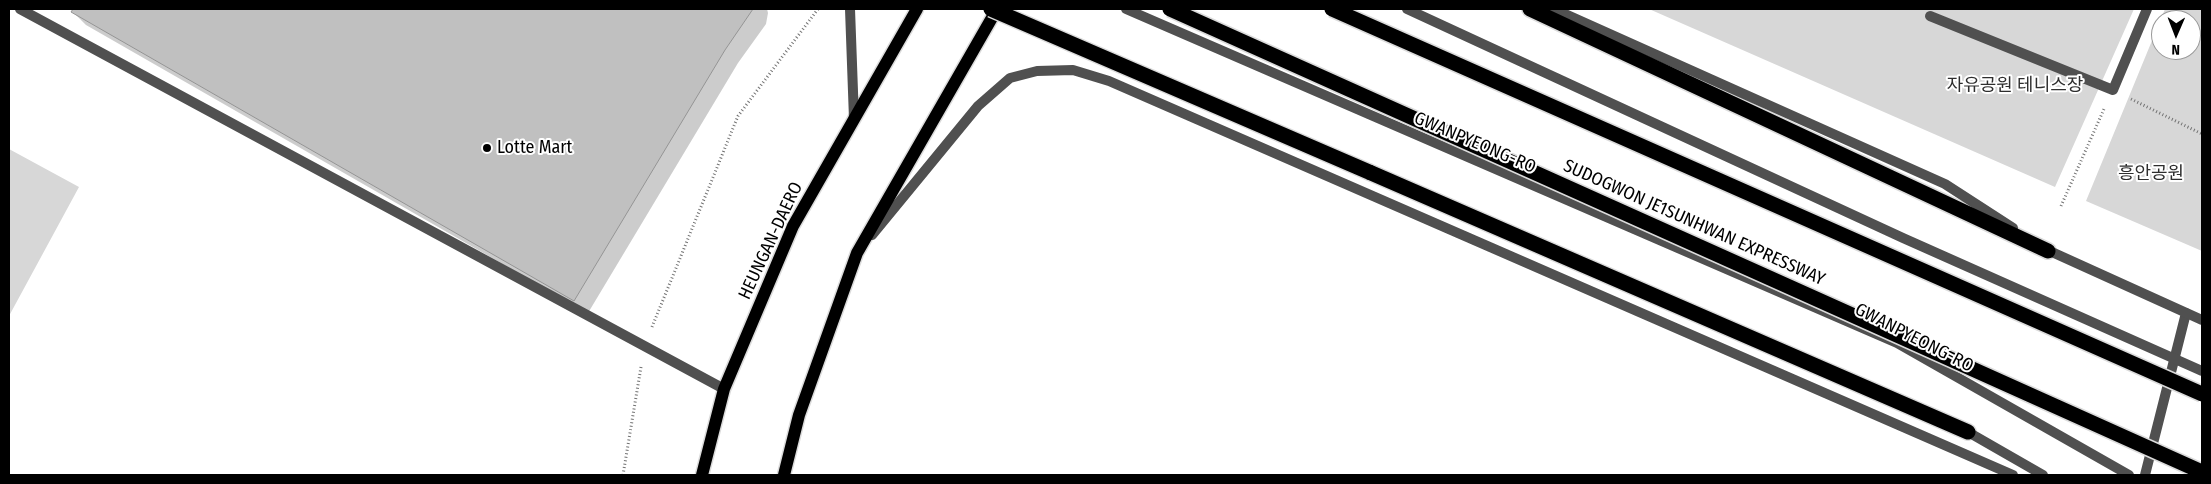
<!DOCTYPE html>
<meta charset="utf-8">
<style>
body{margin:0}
#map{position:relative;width:2211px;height:484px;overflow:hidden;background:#fff;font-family:"Fira Sans Condensed",sans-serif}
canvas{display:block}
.frame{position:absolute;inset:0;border:10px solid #000;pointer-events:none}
.north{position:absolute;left:2151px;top:10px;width:50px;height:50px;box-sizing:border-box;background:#fff;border:1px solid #999;border-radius:50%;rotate:181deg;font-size:14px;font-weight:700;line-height:20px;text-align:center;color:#000}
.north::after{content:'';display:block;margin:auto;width:18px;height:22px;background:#000;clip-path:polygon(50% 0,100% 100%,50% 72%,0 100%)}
</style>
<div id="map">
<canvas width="2211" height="484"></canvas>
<div class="frame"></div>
<div class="north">N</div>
</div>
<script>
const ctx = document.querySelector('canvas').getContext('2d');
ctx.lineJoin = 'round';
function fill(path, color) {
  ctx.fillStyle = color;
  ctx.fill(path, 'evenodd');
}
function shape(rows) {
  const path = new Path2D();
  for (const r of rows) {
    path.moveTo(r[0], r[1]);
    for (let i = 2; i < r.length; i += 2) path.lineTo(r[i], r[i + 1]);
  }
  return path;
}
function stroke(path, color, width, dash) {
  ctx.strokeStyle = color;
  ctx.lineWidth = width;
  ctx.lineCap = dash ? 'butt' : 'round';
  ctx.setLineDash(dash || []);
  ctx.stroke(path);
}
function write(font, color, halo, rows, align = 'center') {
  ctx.font = font + ' "Fira Sans Condensed","Noto Sans KR",sans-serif';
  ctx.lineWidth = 4;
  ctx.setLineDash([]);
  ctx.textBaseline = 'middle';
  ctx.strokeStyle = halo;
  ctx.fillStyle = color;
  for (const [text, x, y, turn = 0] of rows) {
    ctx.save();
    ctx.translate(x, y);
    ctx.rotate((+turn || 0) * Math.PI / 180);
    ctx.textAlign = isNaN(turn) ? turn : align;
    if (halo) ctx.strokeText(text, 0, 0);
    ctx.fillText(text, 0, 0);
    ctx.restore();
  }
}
fill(shape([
 [1649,9,2134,9,2055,187],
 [2165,9,2202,9,2202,251,2086,201],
 [2161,20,2191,20,2191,50,2161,50],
 [9,149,79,187,9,316]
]), '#d7d7d7');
fill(shape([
 [75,9,767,9,768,13,766,24,738,63,588,313,86,25,73,12]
]), '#0003');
const building = shape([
 [73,9,753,9,725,50,574,301,71,12,73,9]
]);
fill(building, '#c0c0c0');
stroke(building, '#949494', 1);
const primary = shape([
 [702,475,724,389,793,226,917,9],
 [784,475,799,415,857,253,997,9]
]);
const motorway = shape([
 [1530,9,2048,251],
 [1369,172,1968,432]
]);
stroke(primary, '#dbdbdb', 15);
stroke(motorway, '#dbdbdb', 18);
stroke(shape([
 [2131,99,2202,134],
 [2061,206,2104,109],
 [652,327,738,116,818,9],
 [623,475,641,367]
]), '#727272', 3, [1, 2.5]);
stroke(shape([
 [1930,16,2113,90,2147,9]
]), '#505050', 10);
stroke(shape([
 [20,9,724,389],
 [2145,475,2186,313]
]), '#505050', 10);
stroke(shape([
 [850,9,854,119],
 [1126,9,1897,343,2129,475],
 [1407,9,1903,238,2202,371],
 [1554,9,1945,184,2013,228],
 [872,235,978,106,1010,78,1037,71,1073,70,1109,81,2013,475],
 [2043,248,2202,320],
 [1968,432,2043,475]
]), '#505050', 10);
stroke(primary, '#000', 12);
stroke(motorway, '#000', 15);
const motorwayBridge = shape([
 [991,9,1369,172],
 [1170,9,2202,472],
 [1332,9,2202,394]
]);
stroke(motorwayBridge, '#dbdbdb', 18, []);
stroke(motorwayBridge, '#000', 15);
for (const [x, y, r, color] of [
 [487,148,5,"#000"]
]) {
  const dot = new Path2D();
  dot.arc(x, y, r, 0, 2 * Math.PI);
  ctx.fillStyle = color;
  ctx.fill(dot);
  stroke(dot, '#fff', 2);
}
write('18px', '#2e2e2e', '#fff', [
 ["자유공원 테니스장",2015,86],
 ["흥안공원",2151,174]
]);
write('18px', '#000', '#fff', [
 ["GWANPYEONG-RO",1475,143,23],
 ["SUDOGWON JE1SUNHWAN EXPRESSWAY",1694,223,24],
 ["HEUNGAN-DAERO",771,241,-65],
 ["GWANPYEONG-RO",1914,338,27]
]);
write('18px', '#000', '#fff', [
 ["Lotte Mart",497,148]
], 'left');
</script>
